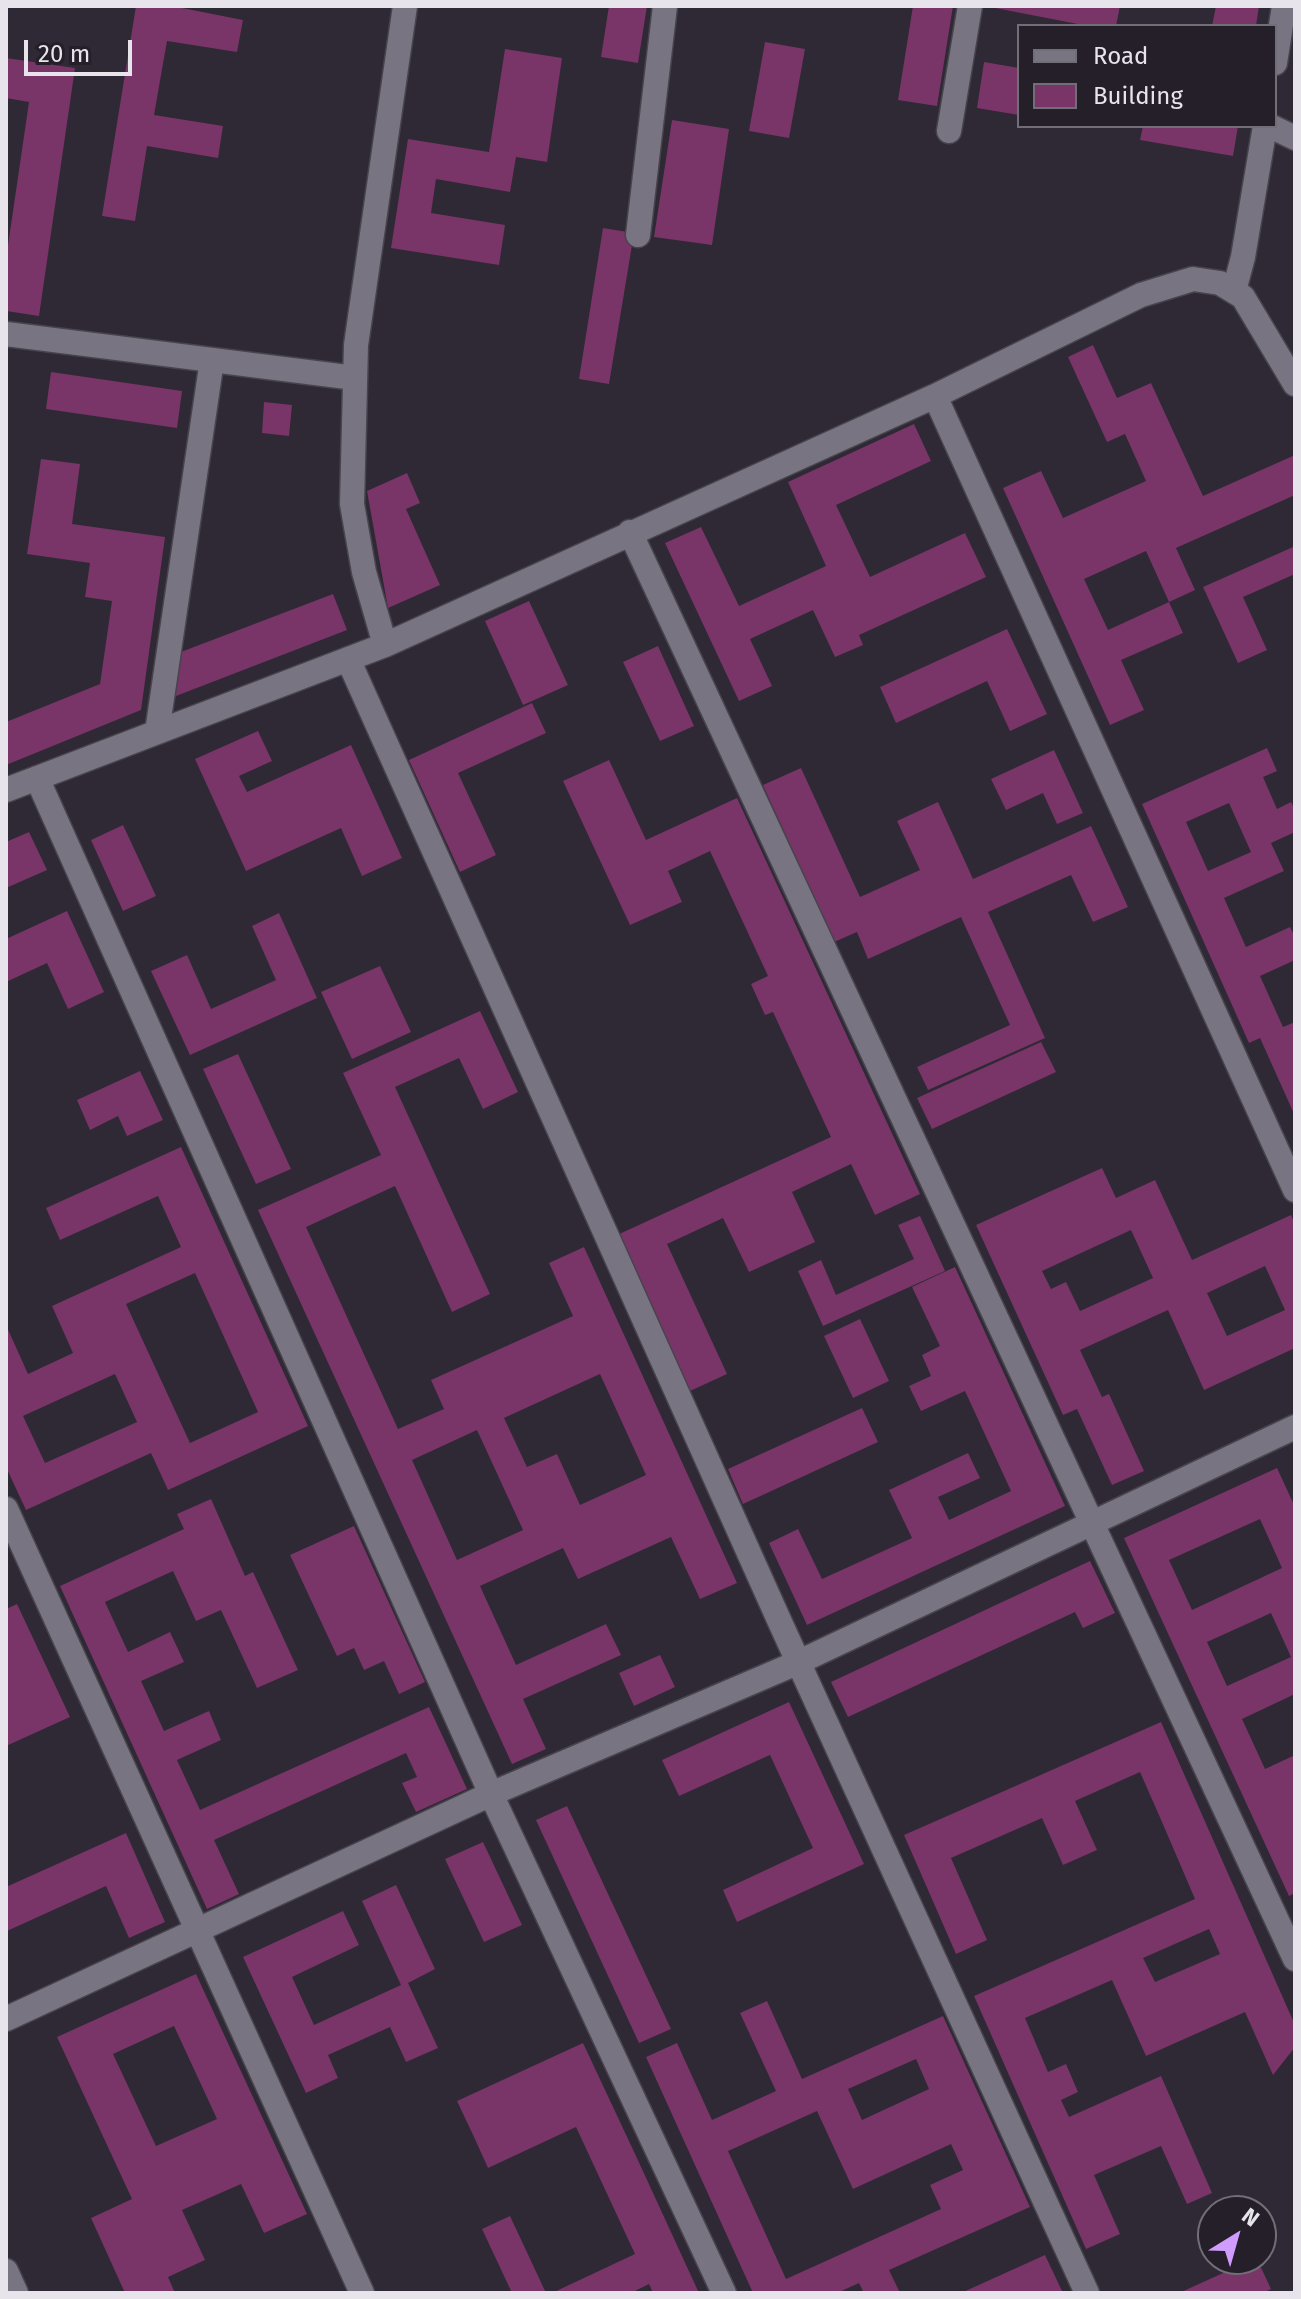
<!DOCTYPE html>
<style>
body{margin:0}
#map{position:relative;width:1301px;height:2299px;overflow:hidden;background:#2e2934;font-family:"Fira Sans",sans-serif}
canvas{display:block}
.frame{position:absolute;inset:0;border:8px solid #e7e4eb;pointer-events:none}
.legend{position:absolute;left:1017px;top:24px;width:260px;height:104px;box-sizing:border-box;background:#241f29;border:2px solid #726e77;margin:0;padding:10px 14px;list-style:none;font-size:24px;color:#e7e4eb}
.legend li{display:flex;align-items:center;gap:16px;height:40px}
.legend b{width:40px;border:2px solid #726e77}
.north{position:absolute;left:1197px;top:2195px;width:80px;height:80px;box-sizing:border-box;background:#241f29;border:2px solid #726e77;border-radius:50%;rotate:37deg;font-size:22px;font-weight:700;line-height:32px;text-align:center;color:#e7e4eb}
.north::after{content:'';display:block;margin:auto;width:28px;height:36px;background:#d09dff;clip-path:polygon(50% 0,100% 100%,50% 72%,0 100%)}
.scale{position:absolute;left:24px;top:40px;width:108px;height:36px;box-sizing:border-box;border:4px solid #e7e4eb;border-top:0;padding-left:10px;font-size:24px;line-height:28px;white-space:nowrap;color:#e7e4eb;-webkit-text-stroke:6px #241f29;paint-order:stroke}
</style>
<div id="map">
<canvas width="1301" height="2299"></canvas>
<div class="frame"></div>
<ul class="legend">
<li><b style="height:10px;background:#797481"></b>Road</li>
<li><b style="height:22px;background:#793468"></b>Building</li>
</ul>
<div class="north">N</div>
<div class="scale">20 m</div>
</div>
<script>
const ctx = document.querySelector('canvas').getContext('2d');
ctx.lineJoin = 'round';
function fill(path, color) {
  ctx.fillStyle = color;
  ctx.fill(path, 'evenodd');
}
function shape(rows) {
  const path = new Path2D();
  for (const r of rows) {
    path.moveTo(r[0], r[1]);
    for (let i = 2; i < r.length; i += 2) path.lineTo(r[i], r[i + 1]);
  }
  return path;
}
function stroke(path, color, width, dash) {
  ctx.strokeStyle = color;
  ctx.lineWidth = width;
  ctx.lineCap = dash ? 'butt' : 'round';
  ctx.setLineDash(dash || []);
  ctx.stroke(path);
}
fill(shape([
 [136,6,172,6,243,20,237,52,167,41,154,115,223,126,218,158,147,146,135,221,102,216],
 [609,6,647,6,638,63,601,57],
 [913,6,953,6,937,106,898,100],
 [985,6,1120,6,1116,26,1088,26],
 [1216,6,1259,6,1256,26,1212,26],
 [765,42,805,49,789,138,749,131],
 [505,49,562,58,547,162,516,157,510,192,436,179,431,213,505,225,499,265,391,248,408,139,489,152],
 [6,58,75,68,39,316,6,311,6,259,29,102,6,98],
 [984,62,1019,68,1019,115,977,108],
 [672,120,729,129,712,245,654,237],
 [1143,126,1238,126,1233,156,1140,140],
 [603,228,634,233,609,384,579,379],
 [1093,345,1117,398,1151,383,1203,496,1295,455,1295,495,1176,548,1195,590,1169,602,1146,551,1084,579,1108,630,1169,602,1183,633,1121,660,1144,710,1110,725,1003,488,1041,471,1063,518,1146,481,1125,434,1107,442,1068,357],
 [51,372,182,391,177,428,46,409],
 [264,402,292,405,289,436,262,433],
 [914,424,931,461,836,505,870,577,965,533,986,577,859,635,863,645,835,657,813,610,750,639,772,686,739,701,665,543,701,527,739,606,826,566,788,482],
 [41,459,80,464,72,524,165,537,141,710,6,765,6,722,100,684,112,601,85,597,90,563,27,554],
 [407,473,420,503,406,509,440,585,388,608,367,491],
 [1293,547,1295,574,1243,597,1267,650,1238,663,1203,587],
 [333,594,347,630,176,696,173,655],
 [529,601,568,685,523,705,485,621],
 [1007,629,1047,714,1010,731,987,681,896,723,880,687],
 [658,646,694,726,660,741,623,662],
 [532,703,546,733,458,773,496,855,460,872,409,760],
 [258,731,272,761,239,776,247,792,351,745,402,858,362,876,341,828,246,871,195,759],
 [1267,748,1277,771,1263,777,1277,809,1291,802,1295,810,1295,832,1271,843,1284,871,1224,898,1246,947,1290,927,1295,937,1295,960,1260,976,1283,1027,1295,1022,1295,1116,1260,1038,1249,1043,1142,804],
 [1229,803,1251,852,1208,871,1186,822],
 [1054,750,1083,813,1057,824,1043,793,1006,810,991,779],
 [609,760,646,840,737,798,920,1194,875,1215,851,1164,792,1192,815,1242,749,1272,723,1218,667,1244,727,1374,690,1391,617,1235,831,1137,773,1012,765,1015,751,984,768,976,710,851,668,871,682,902,630,925,563,781],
 [801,768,860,897,920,870,897,821,938,802,973,879,1091,826,1128,907,1093,922,1071,875,988,912,1045,1038,928,1090,917,1067,1010,1025,961,917,868,959,857,932,834,942,763,785],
 [123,825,156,896,123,911,91,840],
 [29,832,47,870,6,888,6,842],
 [67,911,104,992,68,1009,47,963,6,982,6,939],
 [279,913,317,998,190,1055,151,971,187,955,211,1009,276,980,252,926],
 [380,966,411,1032,352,1059,321,992],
 [480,1011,518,1092,483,1109,459,1058,395,1087,490,1294,452,1312,395,1186,306,1227,398,1429,444,1409,431,1380,573,1316,549,1263,584,1247,737,1583,700,1599,671,1537,578,1579,563,1548,480,1586,516,1665,606,1624,621,1655,523,1699,546,1749,512,1764,258,1210,381,1155,343,1073],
 [600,1374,646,1475,580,1505,557,1454,527,1467,504,1418],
 [477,1430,523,1530,457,1560,412,1460],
 [1041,1042,1056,1072,932,1129,917,1098],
 [238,1054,291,1169,256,1184,203,1069],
 [140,1071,163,1120,127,1136,118,1116,90,1130,77,1100],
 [181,1147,308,1426,168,1490,151,1453,26,1510,6,1467,6,1325,28,1374,73,1353,52,1306,181,1247,158,1196,60,1240,46,1208],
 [195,1273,258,1412,190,1443,126,1304],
 [115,1374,137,1422,45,1463,23,1416],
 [1102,1168,1116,1198,1155,1180,1192,1260,1291,1215,1295,1224,1295,1348,1204,1390,1168,1310,1080,1350,1102,1397,1109,1394,1144,1471,1112,1485,1077,1409,1063,1415,976,1225],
 [1131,1230,1153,1278,1080,1311,1066,1282,1051,1289,1042,1271],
 [1265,1266,1285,1310,1227,1336,1207,1293],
 [920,1216,945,1271,823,1326,798,1271,821,1260,836,1295,914,1259,898,1225],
 [955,1267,1065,1506,807,1625,769,1543,798,1529,822,1579,912,1538,889,1490,968,1453,980,1478,938,1497,949,1520,1011,1491,965,1391,921,1411,909,1386,931,1376,922,1355,940,1346,912,1287],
 [860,1319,889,1381,853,1398,824,1336],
 [862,1408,878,1442,743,1504,728,1469],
 [1277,1468,1295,1507,1295,1694,1242,1719,1265,1769,1295,1755,1295,1893,1289,1896,1124,1538],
 [1260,1519,1282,1568,1192,1610,1169,1560],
 [1271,1613,1291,1657,1227,1686,1207,1642],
 [211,1499,245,1576,253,1572,298,1670,257,1688,221,1610,196,1621,173,1571,105,1602,128,1652,170,1632,184,1662,141,1681,164,1731,209,1711,221,1740,177,1760,200,1810,429,1707,467,1789,416,1812,402,1783,417,1777,406,1753,214,1840,239,1894,207,1909,60,1586,184,1529,177,1514],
 [354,1526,425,1682,399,1694,384,1661,364,1670,354,1648,337,1656,290,1555],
 [1090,1561,1115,1613,1083,1628,1075,1612,848,1717,831,1682],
 [17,1604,70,1717,6,1746,6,1609],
 [660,1655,675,1687,634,1706,619,1673],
 [789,1702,864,1864,737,1922,723,1890,813,1848,770,1755,679,1796,662,1760],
 [1161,1722,1295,2025,1295,2047,1273,2075,1245,2012,1146,2056,1112,1980,1025,2018,1048,2072,1066,2064,1078,2092,1061,2100,1069,2117,1161,2076,1212,2193,1187,2204,1161,2146,1094,2175,1120,2234,1086,2249,974,1996,1195,1899,1162,1822,1140,1772,1075,1801,1097,1850,1063,1865,1042,1818,951,1858,987,1940,956,1954,904,1835],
 [1209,1929,1220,1954,1155,1982,1143,1958],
 [567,1806,671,2029,639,2043,536,1820],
 [126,1833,165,1922,129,1938,106,1886,7,1931,6,1887],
 [483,1842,522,1925,484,1942,445,1859],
 [396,1885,435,1969,408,1983,438,2048,406,2062,390,2027,328,2055,338,2078,306,2093,243,1957,343,1911,359,1945,292,1977,314,2025,401,1985,362,1901],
 [196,1974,307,2214,264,2233,241,2184,182,2210,205,2260,168,2277,175,2293,125,2293,91,2218,132,2199,57,2037],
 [174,2026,217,2119,156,2146,113,2054],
 [767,2001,802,2079,943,2016,1030,2207,889,2270,900,2293,864,2293,859,2283,837,2293,753,2293,646,2057,677,2043,712,2120,776,2091,740,2013],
 [916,2059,929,2089,862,2120,848,2089],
 [817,2111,853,2189,951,2144,963,2170,930,2185,941,2209,786,2279,728,2151],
 [583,2043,636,2156,699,2293,653,2293,649,2284,631,2293,552,2293,635,2254,576,2127,488,2168,474,2137,457,2101],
 [510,2216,546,2293,512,2293,482,2229],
 [1045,2255,1063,2293,961,2293],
 [1254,2259,1257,2259,1271,2289,1263,2293,1179,2293]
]), '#793468');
const minor = shape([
 [1275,63,1284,6],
 [1270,126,1295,138],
 [949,131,970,6],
 [638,235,665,6],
 [1234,291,1243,257,1265,126],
 [6,334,355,378],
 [935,396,1295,1190],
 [630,532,1295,1959],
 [385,645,364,572,352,504,356,345,405,6],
 [348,659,779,1620,1087,2293],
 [157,732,212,360],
 [37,778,491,1794,724,2293],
 [6,790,385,645,935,396,1141,295,1193,279,1220,283,1243,297,1295,384],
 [6,1509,362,2293],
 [6,2019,491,1794,799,1662,1295,1427],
 [6,2271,16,2293]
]);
stroke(minor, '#48444d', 27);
stroke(minor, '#797481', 24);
</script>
